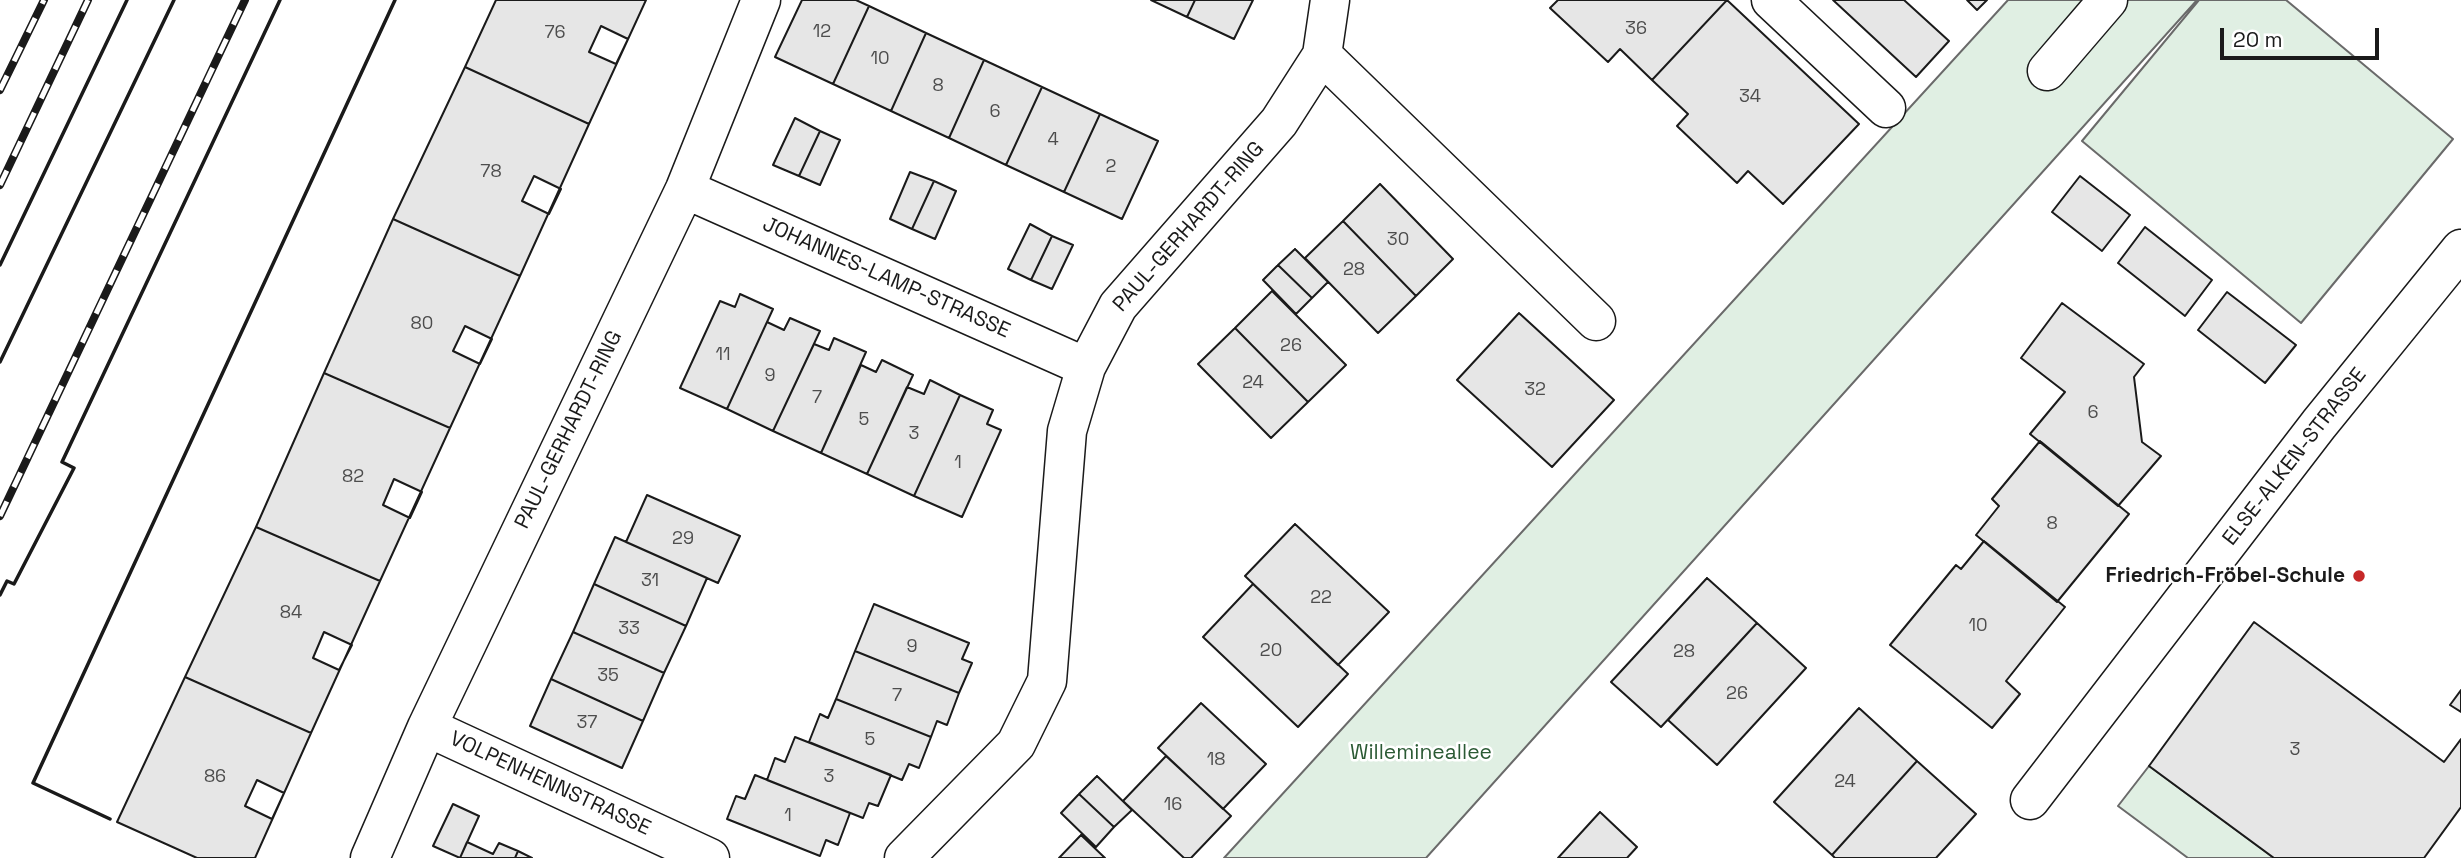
<!DOCTYPE html>
<meta charset="utf-8">
<style>
body{margin:0}
#map{position:relative;width:2461px;height:858px;overflow:hidden;background:#fff;font-family:"Space Grotesk",sans-serif}
canvas{display:block}
.scale{position:absolute;left:2220px;top:28px;width:159px;height:32px;box-sizing:border-box;border:4px solid #1a1a1a;border-top:0;padding-left:9px;font-size:21px;line-height:24px;white-space:nowrap;color:#1a1a1a;-webkit-text-stroke:5px #fff;paint-order:stroke}
</style>
<div id="map">
<canvas width="2461" height="858"></canvas>
<div class="scale">20 m</div>
</div>
<script>
const ctx = document.querySelector('canvas').getContext('2d');
ctx.lineJoin = 'round';
function fill(path, color) {
  ctx.fillStyle = color;
  ctx.fill(path, 'evenodd');
}
function shape(rows) {
  const path = new Path2D();
  for (const r of rows) {
    path.moveTo(r[0], r[1]);
    for (let i = 2; i < r.length; i += 2) path.lineTo(r[i], r[i + 1]);
  }
  return path;
}
function stroke(path, color, width, dash) {
  ctx.strokeStyle = color;
  ctx.lineWidth = width;
  ctx.lineCap = dash ? 'butt' : 'round';
  ctx.setLineDash(dash || []);
  ctx.stroke(path);
}
function write(font, color, halo, rows, align = 'center') {
  ctx.font = font + ' "Space Grotesk",sans-serif';
  ctx.lineWidth = 5;
  ctx.setLineDash([]);
  ctx.textBaseline = 'middle';
  ctx.strokeStyle = halo;
  ctx.fillStyle = color;
  for (const [text, x, y, turn = 0] of rows) {
    ctx.save();
    ctx.translate(x, y);
    ctx.rotate((+turn || 0) * Math.PI / 180);
    ctx.textAlign = isNaN(turn) ? turn : align;
    if (halo) ctx.strokeText(text, 0, 0);
    ctx.fillText(text, 0, 0);
    ctx.restore();
  }
}
const green = shape([
 [2008,0,2197,0,1426,858,1224,858,2008,0],
 [2199,0,2286,0,2453,139,2301,323,2082,141,2199,0],
 [2149,766,2274,858,2188,858,2118,806,2149,766]
]);
fill(green, '#e0efe3');
stroke(green, '#6a6a6a', 2);
const building = shape([
 [496,0,646,0,589,124,465,67,496,0],
 [802,0,856,0,869,6,833,84,775,57,802,0],
 [1151,0,1195,0,1187,17,1151,0],
 [1195,0,1253,0,1234,39,1187,17,1195,0],
 [1558,0,1727,0,1652,80,1620,49,1608,62,1550,8,1558,0],
 [1727,0,1859,124,1783,204,1748,171,1737,183,1677,126,1688,114,1652,80,1727,0],
 [1833,0,1904,0,1949,41,1916,77,1833,0],
 [1967,0,1987,0,1977,10,1967,0],
 [869,6,926,33,891,111,833,84,869,6],
 [601,26,628,39,616,64,589,52,601,26],
 [926,33,984,60,949,138,891,111,926,33],
 [984,60,1042,87,1006,165,949,138,984,60],
 [465,67,589,124,520,276,393,219,465,67],
 [1042,87,1100,114,1064,192,1006,165,1042,87],
 [1100,114,1158,141,1122,219,1064,192,1100,114],
 [795,118,820,131,799,176,773,165,795,118],
 [820,131,840,140,820,185,799,176,820,131],
 [910,172,934,181,912,229,890,219,910,172],
 [534,176,561,189,549,214,522,201,534,176],
 [2080,176,2130,215,2102,251,2052,212,2080,176],
 [934,181,956,191,935,239,912,229,934,181],
 [1380,184,1453,259,1416,296,1343,221,1380,184],
 [393,219,520,276,450,428,324,373,393,219],
 [1343,221,1416,296,1378,333,1305,258,1343,221],
 [1030,224,1052,236,1031,280,1008,269,1030,224],
 [2145,227,2212,280,2185,316,2118,263,2145,227],
 [1052,236,1073,245,1052,289,1031,280,1052,236],
 [1295,249,1328,282,1312,298,1278,265,1295,249],
 [1278,265,1312,298,1296,314,1263,280,1278,265],
 [1272,291,1346,365,1308,402,1235,328,1272,291],
 [2227,292,2296,345,2265,383,2198,330,2227,292],
 [740,294,773,309,727,409,680,388,720,301,735,307,740,294],
 [2062,303,2144,364,2134,377,2142,442,2161,456,2118,506,2030,434,2065,392,2021,358,2062,303],
 [1519,313,1614,400,1552,467,1457,380,1519,313],
 [790,318,820,331,773,431,727,409,767,322,784,330,790,318],
 [465,326,492,339,480,364,453,351,465,326],
 [1235,328,1308,402,1271,438,1198,364,1235,328],
 [834,338,866,352,821,453,773,431,814,344,829,350,834,338],
 [882,360,913,375,867,474,821,453,861,365,876,372,882,360],
 [324,373,450,428,380,581,256,527,324,373],
 [930,380,960,395,914,496,867,474,907,387,924,394,930,380],
 [960,395,993,410,987,424,1001,430,962,517,914,496,960,395],
 [2040,441,2129,514,2057,602,1976,535,1999,506,1992,499,2040,441],
 [394,479,422,492,410,518,383,505,394,479],
 [647,495,740,536,718,583,626,542,647,495],
 [1295,524,1389,612,1338,665,1245,576,1295,524],
 [256,527,380,581,311,733,185,677,256,527],
 [615,537,707,578,686,626,594,584,615,537],
 [1984,541,2065,607,2006,681,2020,694,1992,728,1890,645,1956,565,1961,569,1984,541],
 [1707,578,1757,623,1661,727,1611,682,1707,578],
 [594,584,686,626,664,673,573,632,594,584],
 [1253,584,1348,674,1298,727,1203,637,1253,584],
 [874,604,969,643,962,659,972,663,959,693,855,651,874,604],
 [2254,622,2444,762,2461,739,2461,807,2424,858,2274,858,2149,766,2254,622],
 [1757,623,1806,668,1717,765,1668,720,1757,623],
 [324,632,352,645,339,670,313,658,324,632],
 [573,632,664,673,643,721,551,679,573,632],
 [855,651,959,693,947,725,937,721,931,737,836,699,855,651],
 [185,677,311,733,255,858,197,858,117,822,185,677],
 [551,679,643,721,622,768,530,726,551,679],
 [2461,690,2461,712,2450,705,2461,690],
 [836,699,931,737,919,768,909,764,902,780,809,742,820,714,828,718,836,699],
 [1201,703,1266,764,1223,809,1158,748,1201,703],
 [1859,708,1917,761,1832,855,1774,802,1859,708],
 [795,737,891,775,878,806,869,803,863,818,767,780,775,758,785,762,795,737],
 [1166,756,1231,816,1191,858,1184,858,1123,801,1166,756],
 [1917,761,1976,814,1936,858,1835,858,1832,855,1917,761],
 [755,775,850,813,838,845,826,840,820,856,727,819,736,796,745,799,755,775],
 [1097,776,1132,810,1114,827,1079,794,1097,776],
 [257,780,284,793,272,819,245,806,257,780],
 [1079,794,1114,827,1096,847,1061,813,1079,794],
 [453,804,479,816,460,858,433,846,453,804],
 [1600,812,1637,847,1627,858,1558,858,1600,812],
 [1081,835,1105,858,1059,858,1081,835],
 [467,842,493,854,499,843,518,851,515,858,460,858,467,842],
 [518,851,532,858,515,858,518,851]
]);
fill(building, '#e6e6e6');
stroke(building, '#1a1a1a', 2);
const minor = shape([
 [1771,0,1886,108],
 [1322,55,1596,321],
 [2047,71,2108,0],
 [685,189,1086,367],
 [427,727,710,858],
 [2030,800,2319,424,2461,249],
 [370,858,427,727,685,189,761,0],
 [904,858,1016,744,1047,681,1067,431,1086,367,1118,306,1279,122,1322,55,1330,0]
]);
stroke(minor, '#1a1a1a', 41);
stroke(minor, '#fff', 38);
const rail = shape([
 [0,90,44,0],
 [0,185,88,0],
 [0,516,245,0]
]);
stroke(rail, '#1a1a1a', 8);
stroke(rail, '#fff', 5, [16]);
stroke(shape([
 [0,265,127,0],
 [0,362,174,0],
 [0,595,7,581,14,584,74,468,62,462,280,0],
 [110,819,33,783,395,0]
]), '#1a1a1a', 3.5);
for (const [x, y, r, color] of [
 [2359,576,7,"#c62828"]
]) {
  const dot = new Path2D();
  dot.arc(x, y, r, 0, 2 * Math.PI);
  ctx.fillStyle = color;
  ctx.fill(dot);
  stroke(dot, '#fff', 2.5);
}
write('18px', '#4d4d4d', null, [
 ["36",1636,29],
 ["12",822,32],
 ["76",555,33],
 ["10",880,59],
 ["8",938,86],
 ["34",1750,97],
 ["6",995,112],
 ["4",1053,140],
 ["2",1111,167],
 ["78",491,172],
 ["30",1398,240],
 ["28",1354,270],
 ["80",422,324],
 ["26",1291,346],
 ["11",723,355],
 ["9",770,376],
 ["24",1253,383],
 ["32",1535,390],
 ["7",817,398],
 ["6",2093,413],
 ["5",864,420],
 ["3",914,434],
 ["1",958,463],
 ["82",353,477],
 ["8",2052,524],
 ["29",683,539],
 ["31",650,581],
 ["22",1321,598],
 ["84",291,613],
 ["10",1978,626],
 ["33",629,629],
 ["9",912,647],
 ["20",1271,651],
 ["28",1684,652],
 ["35",608,676],
 ["26",1737,694],
 ["7",897,696],
 ["37",587,723],
 ["5",870,740],
 ["3",2295,750],
 ["18",1216,760],
 ["86",215,777],
 ["3",829,777],
 ["24",1845,782],
 ["16",1173,805],
 ["1",788,816]
]);
write('21px', '#1a1a1a', '#fff', [
 ["PAUL-GERHARDT-RING",1189,227,-49],
 ["JOHANNES-LAMP-STRASSE",886,278,24],
 ["PAUL-GERHARDT-RING",569,430,-64],
 ["ELSE-ALKEN-STRASSE",2295,457,-52],
 ["VOLPENHENNSTRASSE",550,784,25]
]);
write('bold 21px', '#1a1a1a', '#fff', [
 ["Friedrich-Fröbel-Schule",2345,576]
], 'right');
write('21px', '#2b5a34', '#fff', [
 ["Willemineallee",1421,753]
]);
</script>
